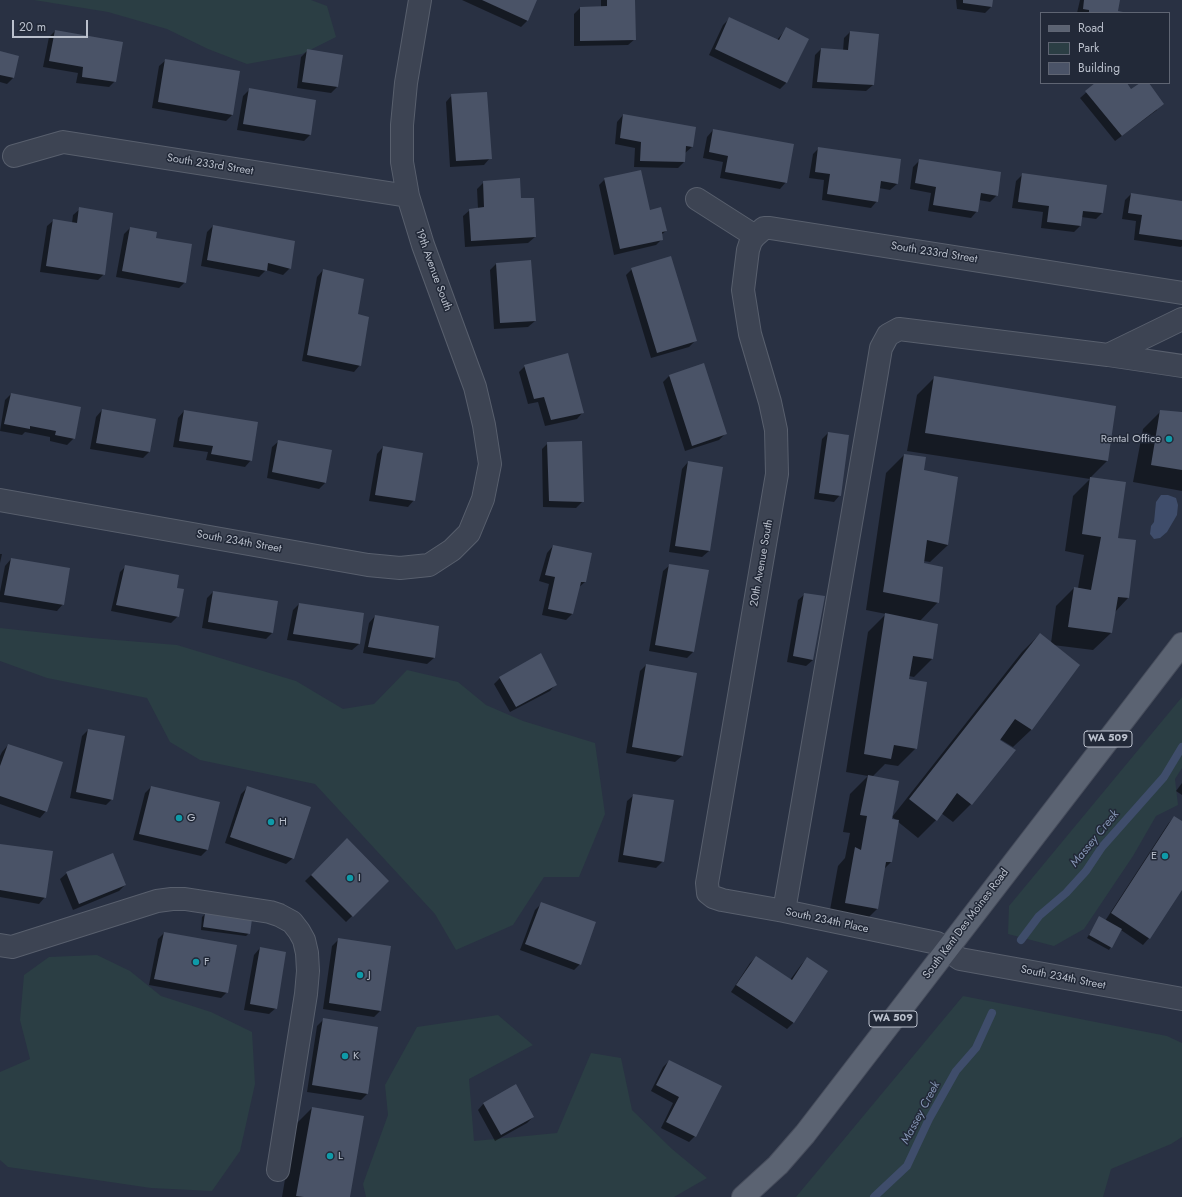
<!DOCTYPE html>
<style>
body{margin:0}
#map{position:relative;width:1182px;height:1197px;overflow:hidden;background:#293143;font-family:Jost,sans-serif}
canvas{display:block}
.legend{position:absolute;left:1040px;top:12px;width:130px;height:72px;box-sizing:border-box;background:#222938;border:1px solid #5f6573;margin:0;padding:5px 7px;list-style:none;font-size:12px;color:#bac0cc}
.legend li{display:flex;align-items:center;gap:8px;height:20px}
.legend b{width:20px;border:1px solid #5f6573}
.scale{position:absolute;left:12px;top:20px;width:76px;height:18px;box-sizing:border-box;border:2px solid #bac0cc;border-top:0;padding-left:5px;font-size:12px;line-height:14px;white-space:nowrap;color:#bac0cc;-webkit-text-stroke:3px #222938;paint-order:stroke}
</style>
<div id="map">
<canvas width="1182" height="1197"></canvas>
<ul class="legend">
<li><b style="height:5px;background:#5b6372"></b>Road</li>
<li><b style="height:11px;background:#2b3e44"></b>Park</li>
<li><b style="height:11px;background:#4a5367"></b>Building</li>
</ul>
<div class="scale">20 m</div>
</div>
<script>
const ctx = document.querySelector('canvas').getContext('2d');
ctx.lineJoin = 'round';
function fill(path, color) {
  ctx.fillStyle = color;
  ctx.fill(path, 'evenodd');
}
function shape(rows) {
  const path = new Path2D();
  for (const r of rows) {
    path.moveTo(r[0], r[1]);
    for (let i = 2; i < r.length; i += 2) path.lineTo(r[i], r[i + 1]);
  }
  return path;
}
function stroke(path, color, width, dash) {
  ctx.strokeStyle = color;
  ctx.lineWidth = width;
  ctx.lineCap = dash ? 'butt' : 'round';
  ctx.setLineDash(dash || []);
  ctx.stroke(path);
}
function write(font, color, halo, rows, align = 'center') {
  ctx.font = font + ' Jost,sans-serif';
  ctx.lineWidth = 3;
  ctx.setLineDash([]);
  ctx.textBaseline = 'middle';
  ctx.strokeStyle = halo;
  ctx.fillStyle = color;
  for (const [text, x, y, turn = 0] of rows) {
    ctx.save();
    ctx.translate(x, y);
    ctx.rotate((+turn || 0) * Math.PI / 180);
    ctx.textAlign = isNaN(turn) ? turn : align;
    if (halo) ctx.strokeText(text, 0, 0);
    ctx.fillText(text, 0, 0);
    ctx.restore();
  }
}
fill(shape([
 [34,0,311,0,327,6,336,37,302,54,247,64,208,49,167,29,108,12],
 [0,628,92,638,177,645,296,681,343,709,374,704,407,670,458,682,486,705,523,721,595,743,605,814,579,877,544,877,513,925,456,950,435,914,315,784,200,760,170,742,147,698,47,678,0,661],
 [1182,697,1182,768,1175,779,1178,805,1156,816,1133,856,1084,929,1054,946,1008,934,1009,906],
 [97,955,130,971,161,996,211,1012,252,1032,255,1084,240,1151,212,1191,151,1188,8,1167,0,1160,0,1072,30,1059,20,1020,24,975,49,957],
 [963,996,1167,1036,1182,1043,1182,1137,1171,1144,1111,1169,1103,1197,796,1197],
 [498,1015,533,1045,469,1079,474,1141,557,1133,591,1053,621,1058,632,1110,672,1149,707,1178,674,1197,366,1197,363,1184,388,1115,385,1085,417,1027]
]), '#2b3e44');
fill(shape([
 [1161,495,1168,495,1176,498,1178,505,1177,515,1167,532,1160,538,1154,539,1150,534,1151,526,1154,522,1156,502]
]), '#3f4d6b');
fill(shape([
 [462,0,536,0,527,21,521,27],
 [601,0,634,0,635,39,628,45,574,46,574,14,580,8,601,7],
 [956,0,992,0,991,7,985,13,957,9],
 [1080,0,1119,0,1117,12,1122,13,1077,13],
 [730,18,777,40,786,29,808,40,786,83,780,89,709,55,723,25],
 [55,31,115,81,109,87,76,83,78,73,43,67,49,37],
 [850,32,878,35,873,85,866,91,812,88,815,55,821,49,843,51,844,38],
 [308,50,337,87,331,93,297,88,301,57],
 [0,52,14,77,7,84,0,82],
 [166,60,232,115,226,121,152,108,159,66],
 [1097,83,1125,83,1131,91,1142,83,1148,83,1157,110,1115,141,1080,98],
 [249,90,310,135,304,141,237,130,243,96],
 [452,95,490,158,484,165,450,167,446,102],
 [623,115,692,147,685,153,684,162,678,168,634,167,635,148,615,144,617,122],
 [713,130,786,182,780,189,720,178,723,162,703,158,707,137],
 [819,148,897,184,890,190,879,188,877,201,871,208,822,200,824,180,809,178,813,154],
 [919,161,997,195,990,202,979,200,977,211,971,218,928,211,931,193,910,189,913,167],
 [1023,174,1106,186,1102,213,1096,219,1081,217,1080,226,1074,232,1041,228,1043,212,1012,208,1016,181],
 [605,179,649,211,666,231,661,235,662,239,656,245,614,255,599,185],
 [484,182,520,199,535,237,528,243,465,247,463,216,470,210,478,209,477,189],
 [1131,194,1182,202,1182,246,1181,247,1134,240,1136,221,1122,219,1125,200],
 [80,209,104,274,98,280,40,272,47,226,54,220,72,223,73,215],
 [213,226,290,268,283,275,266,270,259,277,201,266,207,232],
 [130,228,154,239,185,282,179,288,116,277,124,234],
 [496,264,535,321,528,327,494,329,490,270],
 [632,269,695,341,689,347,651,358,626,275],
 [323,270,357,314,360,365,354,372,302,361,317,277],
 [525,366,583,412,577,419,545,426,538,402,528,404,519,372],
 [669,376,725,434,719,440,685,451,663,382],
 [935,377,1107,461,1090,478,1117,538,1135,541,1128,598,1115,612,1111,633,1093,650,1053,645,1079,666,1031,730,1013,747,1000,739,971,804,953,822,941,813,936,820,918,838,897,821,891,862,884,869,877,909,859,927,828,921,838,866,845,858,850,833,843,832,850,794,868,776,846,772,868,632,886,614,866,610,886,473,904,455,923,471,948,545,930,562,923,561,938,602,920,621,932,659,914,677,909,676,908,680,916,748,898,766,885,764,872,777,891,820,896,820,892,817,1022,652,1040,634,1051,643,1056,606,1074,588,1078,588,1084,555,1065,551,1073,496,1090,479,907,451,917,395],
 [11,394,74,438,67,445,50,441,50,437,25,432,22,435,0,431,5,400],
 [102,410,155,420,149,452,143,458,90,449,96,417],
 [184,411,251,460,245,467,206,460,208,452,173,447,178,418],
 [1161,411,1182,413,1182,491,1133,482,1143,429],
 [828,433,848,435,840,495,834,502,814,499,822,439],
 [279,441,330,451,325,483,319,489,267,478,272,447],
 [548,443,583,501,576,508,543,507,542,449],
 [383,447,414,500,408,507,369,501,377,454],
 [688,462,722,468,709,551,702,557,669,552,682,469],
 [553,546,585,582,578,588,572,614,566,620,542,615,549,584,539,581,547,553],
 [0,554,2,554,0,563],
 [11,559,63,604,57,611,0,602,0,592,5,566],
 [670,565,693,652,687,658,649,651,663,571],
 [126,566,176,588,178,616,171,623,111,611,120,572],
 [213,592,272,633,266,639,202,628,207,598],
 [805,594,813,660,806,666,787,662,798,600],
 [299,604,363,614,359,644,352,650,287,640,293,610],
 [375,616,438,626,434,658,427,664,363,653,369,623],
 [646,665,696,674,682,756,675,762,626,753,640,671],
 [500,678,556,684,550,691,510,712,494,684],
 [88,730,112,799,106,805,70,798,82,736],
 [8,745,46,811,40,818,0,804,0,756,2,752],
 [1182,783,1182,795,1176,791],
 [151,787,207,850,201,856,133,840,145,793],
 [248,787,293,858,286,864,225,843,241,794],
 [634,795,663,861,656,868,618,862,627,801],
 [1174,817,1182,823,1182,889,1149,938,1143,945,1121,930,1109,950,1087,938,1099,918,1105,921,1168,824],
 [347,840,388,881,346,922,305,881],
 [0,845,45,897,39,904,0,897],
 [67,873,125,885,119,891,73,910,60,879],
 [541,904,580,964,574,970,520,950,535,910],
 [205,914,249,933,246,936,201,930,202,917],
 [164,933,236,946,227,992,221,998,149,985,158,939],
 [339,939,380,1011,374,1017,323,1009,332,946],
 [260,948,276,1008,269,1014,244,1010,254,955],
 [756,957,790,980,801,965,807,958,827,971,793,1023,787,1029,731,992,750,963],
 [323,1020,367,1094,361,1100,307,1092,317,1026],
 [669,1061,695,1136,689,1142,661,1128,673,1103,651,1091,663,1067],
 [484,1103,533,1117,527,1123,495,1141,478,1110],
 [312,1108,349,1197,282,1197,294,1126]
]), '#0007');
stroke(shape([
 [1021,940,1039,916,1066,893,1086,871,1102,847,1164,777,1182,747],
 [874,1197,907,1166,929,1119,956,1071,976,1048,992,1013]
]), '#3f4d6b', 8);
fill(shape([
 [482,0,537,0,528,21],
 [607,0,635,0,636,40,580,41,580,7,607,6],
 [963,0,993,0,992,7,963,3],
 [1084,0,1120,0,1118,11,1123,12,1123,13,1089,13,1089,10,1083,9],
 [729,17,779,40,786,27,809,39,787,83,715,49],
 [55,30,123,42,116,82,82,77,83,67,49,61],
 [850,31,879,34,874,85,817,82,821,48,848,50],
 [307,49,343,55,338,87,302,82],
 [0,51,19,56,14,78,0,75],
 [165,59,240,71,233,115,158,102],
 [1095,83,1127,83,1131,89,1140,83,1149,83,1164,104,1122,136,1085,91],
 [249,88,316,100,311,135,243,124],
 [487,92,492,159,456,161,451,94],
 [623,114,696,127,693,147,686,146,685,162,640,161,641,142,620,138],
 [713,129,794,144,787,183,725,172,728,156,709,152],
 [818,147,901,159,898,184,881,181,878,202,827,194,830,174,815,172],
 [919,159,1001,172,998,196,981,193,978,212,933,205,936,187,915,183],
 [641,170,650,210,661,207,667,231,662,232,663,240,620,249,604,178],
 [1022,173,1107,185,1103,213,1083,211,1081,226,1047,222,1049,206,1018,202],
 [520,178,521,198,534,198,536,237,471,241,469,209,484,207,483,181],
 [1131,193,1182,201,1182,240,1139,234,1142,215,1128,213],
 [79,207,113,213,105,275,46,266,53,219,77,223],
 [213,225,295,241,291,269,268,263,267,271,207,260],
 [130,227,157,232,156,238,192,244,186,283,122,271],
 [671,256,697,341,657,353,631,268],
 [531,260,536,321,500,323,496,263],
 [323,269,364,279,358,314,369,317,361,366,307,355],
 [568,353,584,413,551,420,544,397,534,399,524,365],
 [704,363,727,434,692,446,669,375],
 [934,376,1116,406,1108,461,925,433],
 [11,393,81,407,75,439,55,435,56,431,30,426,30,429,4,424],
 [102,409,156,419,150,452,96,443],
 [184,410,258,422,252,461,211,454,213,446,179,441],
 [1160,410,1182,412,1182,470,1151,465],
 [828,432,849,435,841,496,819,493],
 [278,440,332,450,326,483,272,472],
 [582,441,584,502,549,501,547,442],
 [383,446,423,453,415,501,375,495],
 [904,454,926,457,924,470,958,477,948,545,927,540,924,563,943,567,939,603,883,592],
 [688,461,723,467,710,551,675,546],
 [1090,477,1126,482,1118,538,1136,540,1129,598,1118,597,1112,633,1068,627,1074,587,1091,590,1101,537,1082,534],
 [553,545,592,553,586,582,581,582,573,614,548,609,555,577,545,575],
 [11,558,70,568,64,605,4,595],
 [669,564,709,570,694,652,655,645],
 [125,565,179,575,177,588,184,589,179,617,116,605],
 [213,591,278,601,273,633,208,622],
 [804,593,825,596,813,660,793,656],
 [299,603,364,613,360,644,293,634],
 [885,613,938,624,933,659,913,656,909,679,927,682,917,749,894,745,891,759,864,754],
 [375,615,439,626,435,658,368,647],
 [1040,633,1080,665,1032,730,1015,719,1000,740,1016,750,972,805,957,793,937,821,909,799],
 [541,653,557,685,516,707,499,677],
 [646,664,697,673,683,756,632,747],
 [88,729,125,736,113,800,76,792],
 [8,744,63,762,47,812,0,796,0,766],
 [868,775,899,781,892,819,899,820,892,862,886,862,878,909,845,903,855,847,861,850,867,816,860,815],
 [151,786,220,802,208,850,139,834],
 [247,786,311,807,294,859,230,837],
 [633,794,674,800,664,862,623,855],
 [1174,816,1182,821,1182,890,1150,939,1111,913],
 [347,838,389,881,353,917,311,875],
 [0,844,53,851,46,898,0,890],
 [113,853,126,885,79,904,66,872],
 [541,902,596,922,581,965,525,944],
 [205,913,252,919,250,934,203,927],
 [1099,916,1122,929,1112,948,1089,935],
 [164,932,237,945,228,993,154,979],
 [338,938,391,946,381,1011,329,1003],
 [260,947,286,952,277,1009,250,1004],
 [756,956,792,980,807,957,828,971,794,1023,736,985],
 [323,1018,378,1027,368,1094,312,1085],
 [669,1060,722,1086,696,1137,666,1122,679,1097,656,1085],
 [516,1084,534,1117,501,1135,483,1103],
 [312,1107,364,1116,350,1197,304,1197,296,1196]
]), '#4a5367');
const street = shape([
 [14,156,63,142,408,196],
 [697,199,755,236,764,228,770,228,1182,293],
 [755,236,751,241,748,250,743,290,750,334,770,402,776,430,777,474,707,883,708,893,713,897,722,900,784,911,937,943,960,959,1182,999],
 [1108,355,1182,366],
 [0,500,368,565,400,568,429,565,452,550,469,533,483,499,490,464,484,425,475,387,423,245,408,196,402,162,402,125,406,83,420,0],
 [784,911,876,378,881,348,888,335,899,329,1108,355,1182,319],
 [0,945,12,947,157,901,172,899,185,899,270,912,279,915,292,922,299,931,304,940,307,953,308,971,306,994,278,1170]
]);
const primary = shape([
 [743,1197,778,1165,805,1134,1182,644]
]);
stroke(street, '#585f6d', 24);
stroke(primary, '#474d5c', 24);
stroke(street, '#3d4453', 22);
stroke(primary, '#5b6372', 22);
for (const [x, y, r, color] of [
 [1169,439,4,"#0f9aa8"],
 [179,818,4,"#0f9aa8"],
 [271,822,4,"#0f9aa8"],
 [1165,856,4,"#0f9aa8"],
 [350,878,4,"#0f9aa8"],
 [196,962,4,"#0f9aa8"],
 [360,975,4,"#0f9aa8"],
 [345,1056,4,"#0f9aa8"],
 [330,1156,4,"#0f9aa8"]
]) {
  const dot = new Path2D();
  dot.arc(x, y, r, 0, 2 * Math.PI);
  ctx.fillStyle = color;
  ctx.fill(dot);
  stroke(dot, '#222938', 1.5);
}
for (const [x, y, w] of [
 [1108,739,48],
 [893,1019,48]
]) {
  const box = new Path2D();
  box.roundRect(x - w / 2, y - 8, w, 16, 3);
  ctx.fillStyle = '#222938';
  ctx.fill(box);
  stroke(box, '#bac0cc', 1);
}
write('bold 10px', '#bac0cc', null, [
 ["WA 509",1108,739],
 ["WA 509",893,1019]
]);
write('11px', '#bac0cc', '#222938', [
 ["South 233rd Street",210,165,9],
 ["South 233rd Street",934,253,9],
 ["19th Avenue South",433,270,70],
 ["South 234th Street",239,542,10],
 ["20th Avenue South",762,563,-80],
 ["South 234th Place",827,921,12],
 ["South Kent Des Moines Road",966,924,-53],
 ["South 234th Street",1063,978,11]
]);
write('11px', '#bac0cc', '#222938', [
 ["Rental Office",1161,439,"right"],
 ["G",187,818],
 ["H",279,822],
 ["E",1157,856,"right"],
 ["I",358,878],
 ["F",204,962],
 ["J",368,975],
 ["K",353,1056],
 ["L",338,1156]
], 'left');
write('italic 12px', '#8393b2', '#222938', [
 ["Massey Creek",1095,839,-51],
 ["Massey Creek",921,1113,-62]
]);
</script>
